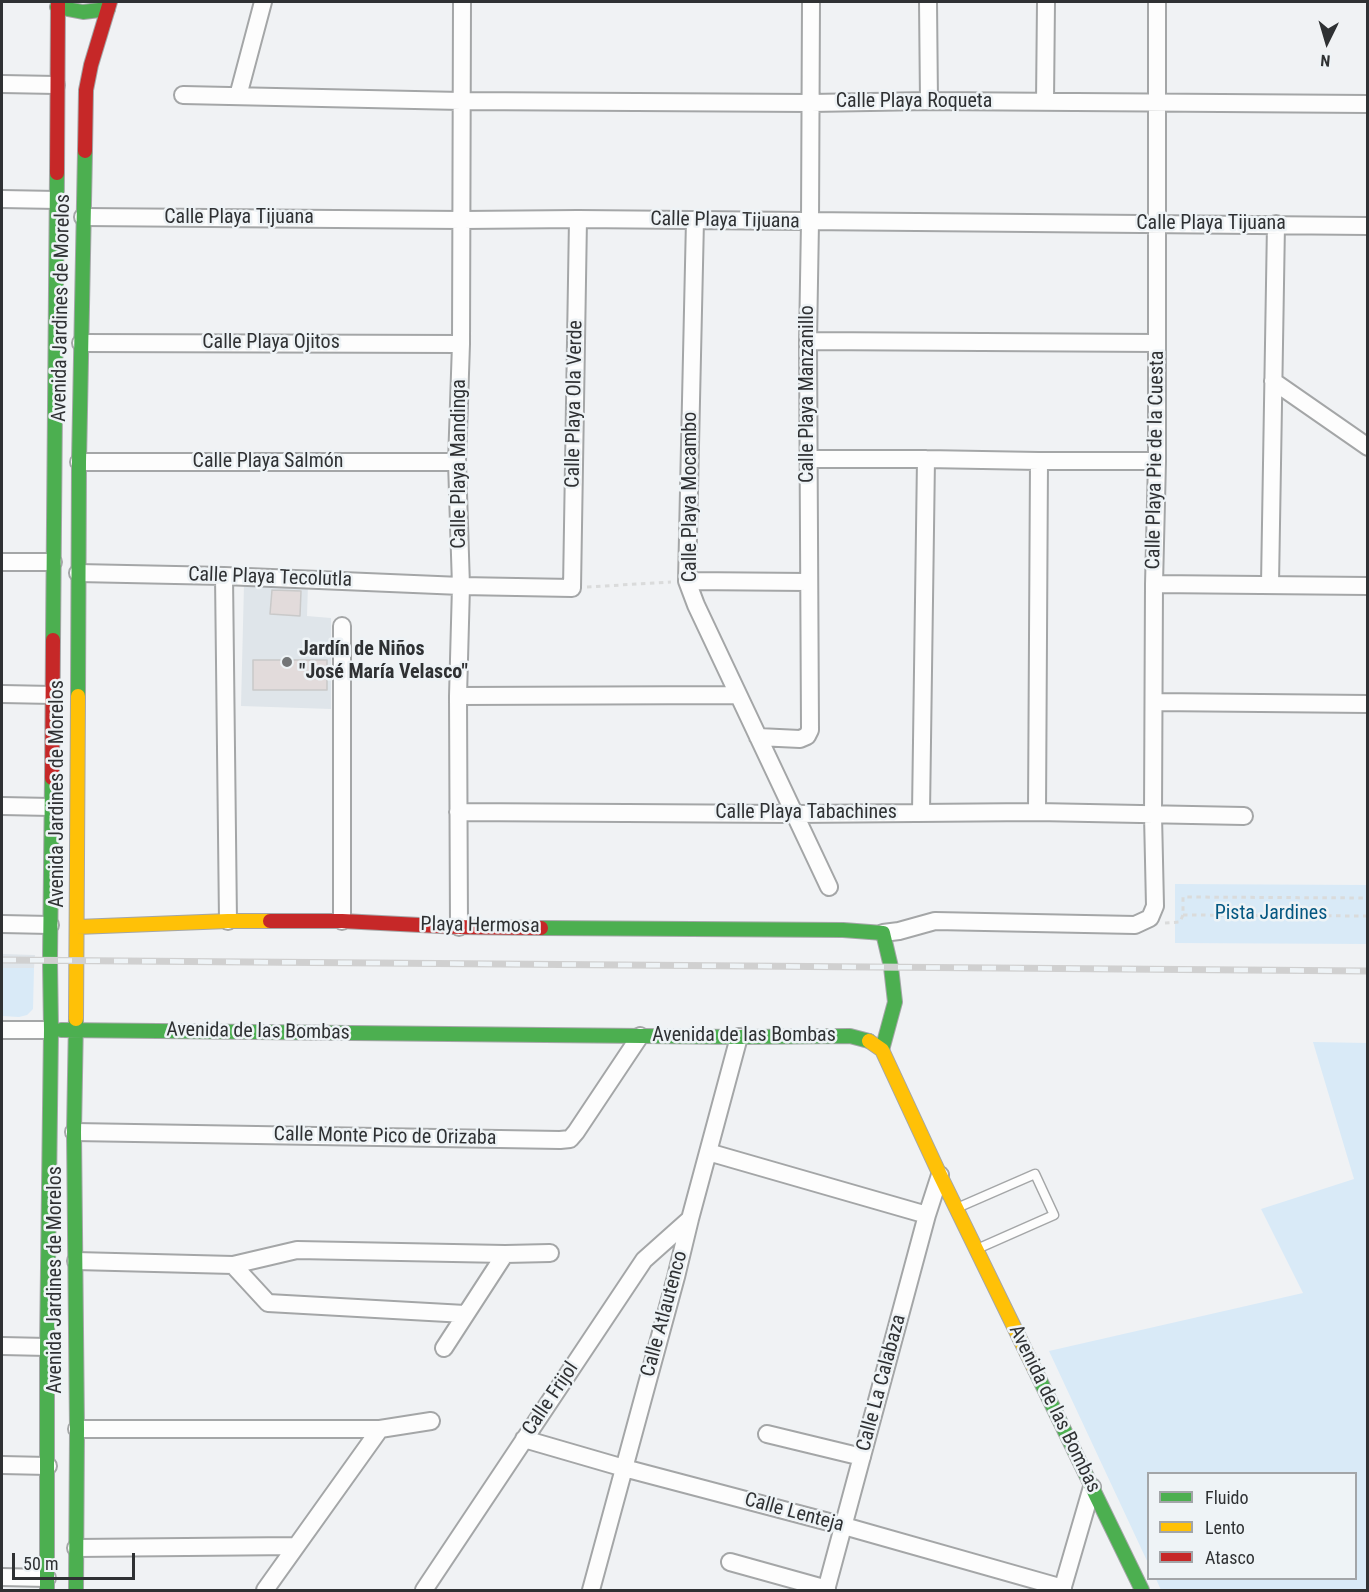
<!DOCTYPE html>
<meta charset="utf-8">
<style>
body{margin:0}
#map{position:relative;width:1369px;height:1592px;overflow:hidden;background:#f0f2f4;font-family:"Roboto Condensed",sans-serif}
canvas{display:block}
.frame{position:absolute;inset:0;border:3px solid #2f3133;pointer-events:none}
.legend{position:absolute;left:1147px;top:1472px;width:210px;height:108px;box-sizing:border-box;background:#eef3f6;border:2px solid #a2a5a8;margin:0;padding:8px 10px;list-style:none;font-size:18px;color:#2f3133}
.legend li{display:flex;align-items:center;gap:12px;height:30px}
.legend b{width:30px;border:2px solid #a2a5a8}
.north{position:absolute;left:1297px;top:12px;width:60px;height:60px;-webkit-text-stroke:4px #eef3f6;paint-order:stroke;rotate:185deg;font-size:16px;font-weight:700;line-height:24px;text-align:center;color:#2f3133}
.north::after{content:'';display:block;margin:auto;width:21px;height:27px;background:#2f3133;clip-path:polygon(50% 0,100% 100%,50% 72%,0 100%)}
.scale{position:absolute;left:12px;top:1553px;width:123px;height:27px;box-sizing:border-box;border:3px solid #2f3133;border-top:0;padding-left:8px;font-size:18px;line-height:21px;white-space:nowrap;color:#2f3133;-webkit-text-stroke:4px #eef3f6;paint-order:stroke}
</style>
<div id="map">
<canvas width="1369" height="1592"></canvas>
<div class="frame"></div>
<ul class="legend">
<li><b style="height:8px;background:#4caf50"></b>Fluido</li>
<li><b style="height:8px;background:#ffc107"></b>Lento</li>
<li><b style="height:8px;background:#c62828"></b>Atasco</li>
</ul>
<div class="north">N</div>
<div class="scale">50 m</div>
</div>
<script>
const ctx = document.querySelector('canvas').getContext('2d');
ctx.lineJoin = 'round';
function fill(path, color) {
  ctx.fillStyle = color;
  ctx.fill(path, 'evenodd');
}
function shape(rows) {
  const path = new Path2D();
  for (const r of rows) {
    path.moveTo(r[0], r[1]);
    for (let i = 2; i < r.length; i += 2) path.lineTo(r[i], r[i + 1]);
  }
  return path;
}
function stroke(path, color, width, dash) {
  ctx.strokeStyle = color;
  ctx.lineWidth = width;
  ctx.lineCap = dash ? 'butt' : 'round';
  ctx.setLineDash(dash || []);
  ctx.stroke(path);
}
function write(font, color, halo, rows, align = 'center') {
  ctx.font = font + ' "Roboto Condensed",sans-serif';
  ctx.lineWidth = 5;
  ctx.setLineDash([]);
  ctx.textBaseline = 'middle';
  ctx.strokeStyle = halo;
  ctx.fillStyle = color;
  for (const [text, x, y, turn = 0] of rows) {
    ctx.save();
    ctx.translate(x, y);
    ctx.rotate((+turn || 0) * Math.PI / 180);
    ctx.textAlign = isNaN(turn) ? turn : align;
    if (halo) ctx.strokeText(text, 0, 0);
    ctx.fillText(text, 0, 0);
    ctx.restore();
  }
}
fill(shape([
 [244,584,308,584,307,616,331,618,331,709,241,706],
 [2,954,35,955,34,968,2,968]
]), '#dfe5ea');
fill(shape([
 [1175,884,1367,885,1367,944,1175,943],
 [2,968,34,968,33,1009,27,1015,19,1017,2,1016],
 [1313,1042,1367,1043,1367,1590,1161,1590,1156,1579,1356,1578,1356,1474,1148,1474,1148,1563,1049,1351,1303,1293,1261,1209,1354,1179]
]), '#d9eaf7');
const building = shape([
 [272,590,301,591,300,616,270,614,272,590],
 [253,660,327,660,327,690,253,690,253,660]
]);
fill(building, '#e2dbdb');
stroke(building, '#c9c9c9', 1.5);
const lane = shape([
 [957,1208,1035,1174,1054,1215,977,1249]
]);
const street = shape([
 [928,2,929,101],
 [2,84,56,85],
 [183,95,461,101,811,103,929,101,1368,104],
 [238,96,263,2],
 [1045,102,1046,2],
 [2,199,57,200],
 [83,217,462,220,578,219,1368,226],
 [695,220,687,581,696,605,829,887],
 [808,341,1157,343],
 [81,343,461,344],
 [1273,381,1368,447],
 [808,459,926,459,1039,461,1157,461],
 [79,462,457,462],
 [2,562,53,562],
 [78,573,224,576,461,586,572,588,578,219],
 [224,576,228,921],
 [687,581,808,582],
 [1154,584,1368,586],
 [1270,584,1276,224],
 [342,626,342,921],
 [2,694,53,695],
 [458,696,738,695],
 [1154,702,1368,704],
 [758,737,800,739,807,736,810,730,808,341,810,222,811,2],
 [2,806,51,807],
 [458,812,794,814,1037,812,1244,816],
 [921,812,926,459],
 [1037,812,1039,461],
 [2,924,50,925],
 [459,927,458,696,461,586,457,462,461,344,462,2],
 [883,933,899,931,935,921,1135,925,1150,918,1155,906,1153,815,1154,584,1157,461,1157,2],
 [2,1030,51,1030],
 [74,1132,560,1140,570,1139,576,1132,640,1036],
 [708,1152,927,1215],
 [76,1261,233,1265,297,1250,505,1254,550,1253],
 [233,1265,268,1303,465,1314],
 [2,1346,47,1347],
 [444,1348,505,1254],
 [77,1429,380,1429,431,1421],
 [767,1434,862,1457],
 [524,1439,624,1468,844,1526,1063,1588],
 [2,1465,48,1466],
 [76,1548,296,1546],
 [730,1562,827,1589],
 [2,1577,47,1578],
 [265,1590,380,1429],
 [424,1590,644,1260,690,1219],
 [591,1590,676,1277,690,1219,739,1037],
 [826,1590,927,1215,940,1175],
 [1062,1590,1092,1487]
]);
const fast = shape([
 [57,7,83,12,108,9],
 [53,640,57,173],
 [78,696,79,462,85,151],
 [541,928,843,930,883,933,891,967,895,1002,882,1050],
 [76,1019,74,1132,77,1429,76,1590],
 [61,1030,739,1037,850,1036,869,1041],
 [1035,1370,1142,1590],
 [47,1590,47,1347,51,1030,50,960,52,778]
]);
const slow = shape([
 [77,927,228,921,270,921],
 [76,1019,78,696],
 [869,1041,882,1050,940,1175,1035,1370]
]);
const jam = shape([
 [85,151,86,90,91,65,110,2],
 [57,173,58,2],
 [52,778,53,640],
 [270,921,342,921,459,927,541,928]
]);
stroke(lane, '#a4a6a7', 11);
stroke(street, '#a4a6a7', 20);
stroke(fast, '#a4a6a7', 16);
stroke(slow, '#a4a6a7', 16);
stroke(jam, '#a4a6a7', 16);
stroke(shape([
 [587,587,671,582],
 [1183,915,1368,916],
 [1165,923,1180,922,1183,915,1183,897,1368,898]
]), '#dadbdb', 3, [4.5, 4.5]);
stroke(lane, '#fdfdfd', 8);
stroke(street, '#fdfdfd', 16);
stroke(fast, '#4caf50', 14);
stroke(slow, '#ffc107', 14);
stroke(jam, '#c62828', 14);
const rail = shape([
 [2,960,1368,971]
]);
stroke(rail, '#d0d0d0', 7);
stroke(rail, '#eef3f6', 4.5, [14]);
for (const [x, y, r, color] of [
 [287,662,6,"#737577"]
]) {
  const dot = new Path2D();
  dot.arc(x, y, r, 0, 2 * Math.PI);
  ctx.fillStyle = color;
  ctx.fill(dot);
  stroke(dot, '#eef3f6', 2);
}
write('20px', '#2f3133', '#eef3f6', [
 ["Calle Playa Roqueta",914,102],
 ["Calle Playa Tijuana",239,218],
 ["Calle Playa Tijuana",725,221,1],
 ["Calle Playa Tijuana",1211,224],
 ["Avenida Jardines de Morelos",62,308,-89],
 ["Calle Playa Ojitos",271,343],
 ["Calle Playa Manzanillo",808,394,-90],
 ["Calle Playa Ola Verde",575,404,-89],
 ["Calle Playa Pie de la Cuesta",1156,460,-89],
 ["Calle Playa Salmón",268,462],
 ["Calle Playa Mandinga",460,464,-90],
 ["Calle Playa Mocambo",691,497,-90],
 ["Calle Playa Tecolutla",270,578,2],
 ["Avenida Jardines de Morelos",58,794,-90],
 ["Calle Playa Tabachines",806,813],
 ["Playa Hermosa",480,926,1],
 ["Avenida de las Bombas",258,1032,1],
 ["Avenida de las Bombas",744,1036],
 ["Calle Monte Pico de Orizaba",385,1137,1],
 ["Avenida Jardines de Morelos",56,1280,-90],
 ["Calle Atlautenco",665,1314,-75],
 ["Calle La Calabaza",882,1383,-75],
 ["Calle Frijol",551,1399,-56],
 ["Avenida de las Bombas",1054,1409,64],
 ["Calle Lenteja",794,1513,15]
]);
write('bold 20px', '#2f3133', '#eef3f6', [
 ["Jardín de Niños",299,650],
 ["\"José María Velasco\"",299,673]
], 'left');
write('20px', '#045781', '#eef3f6', [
 ["Pista Jardines",1271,914]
]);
</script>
